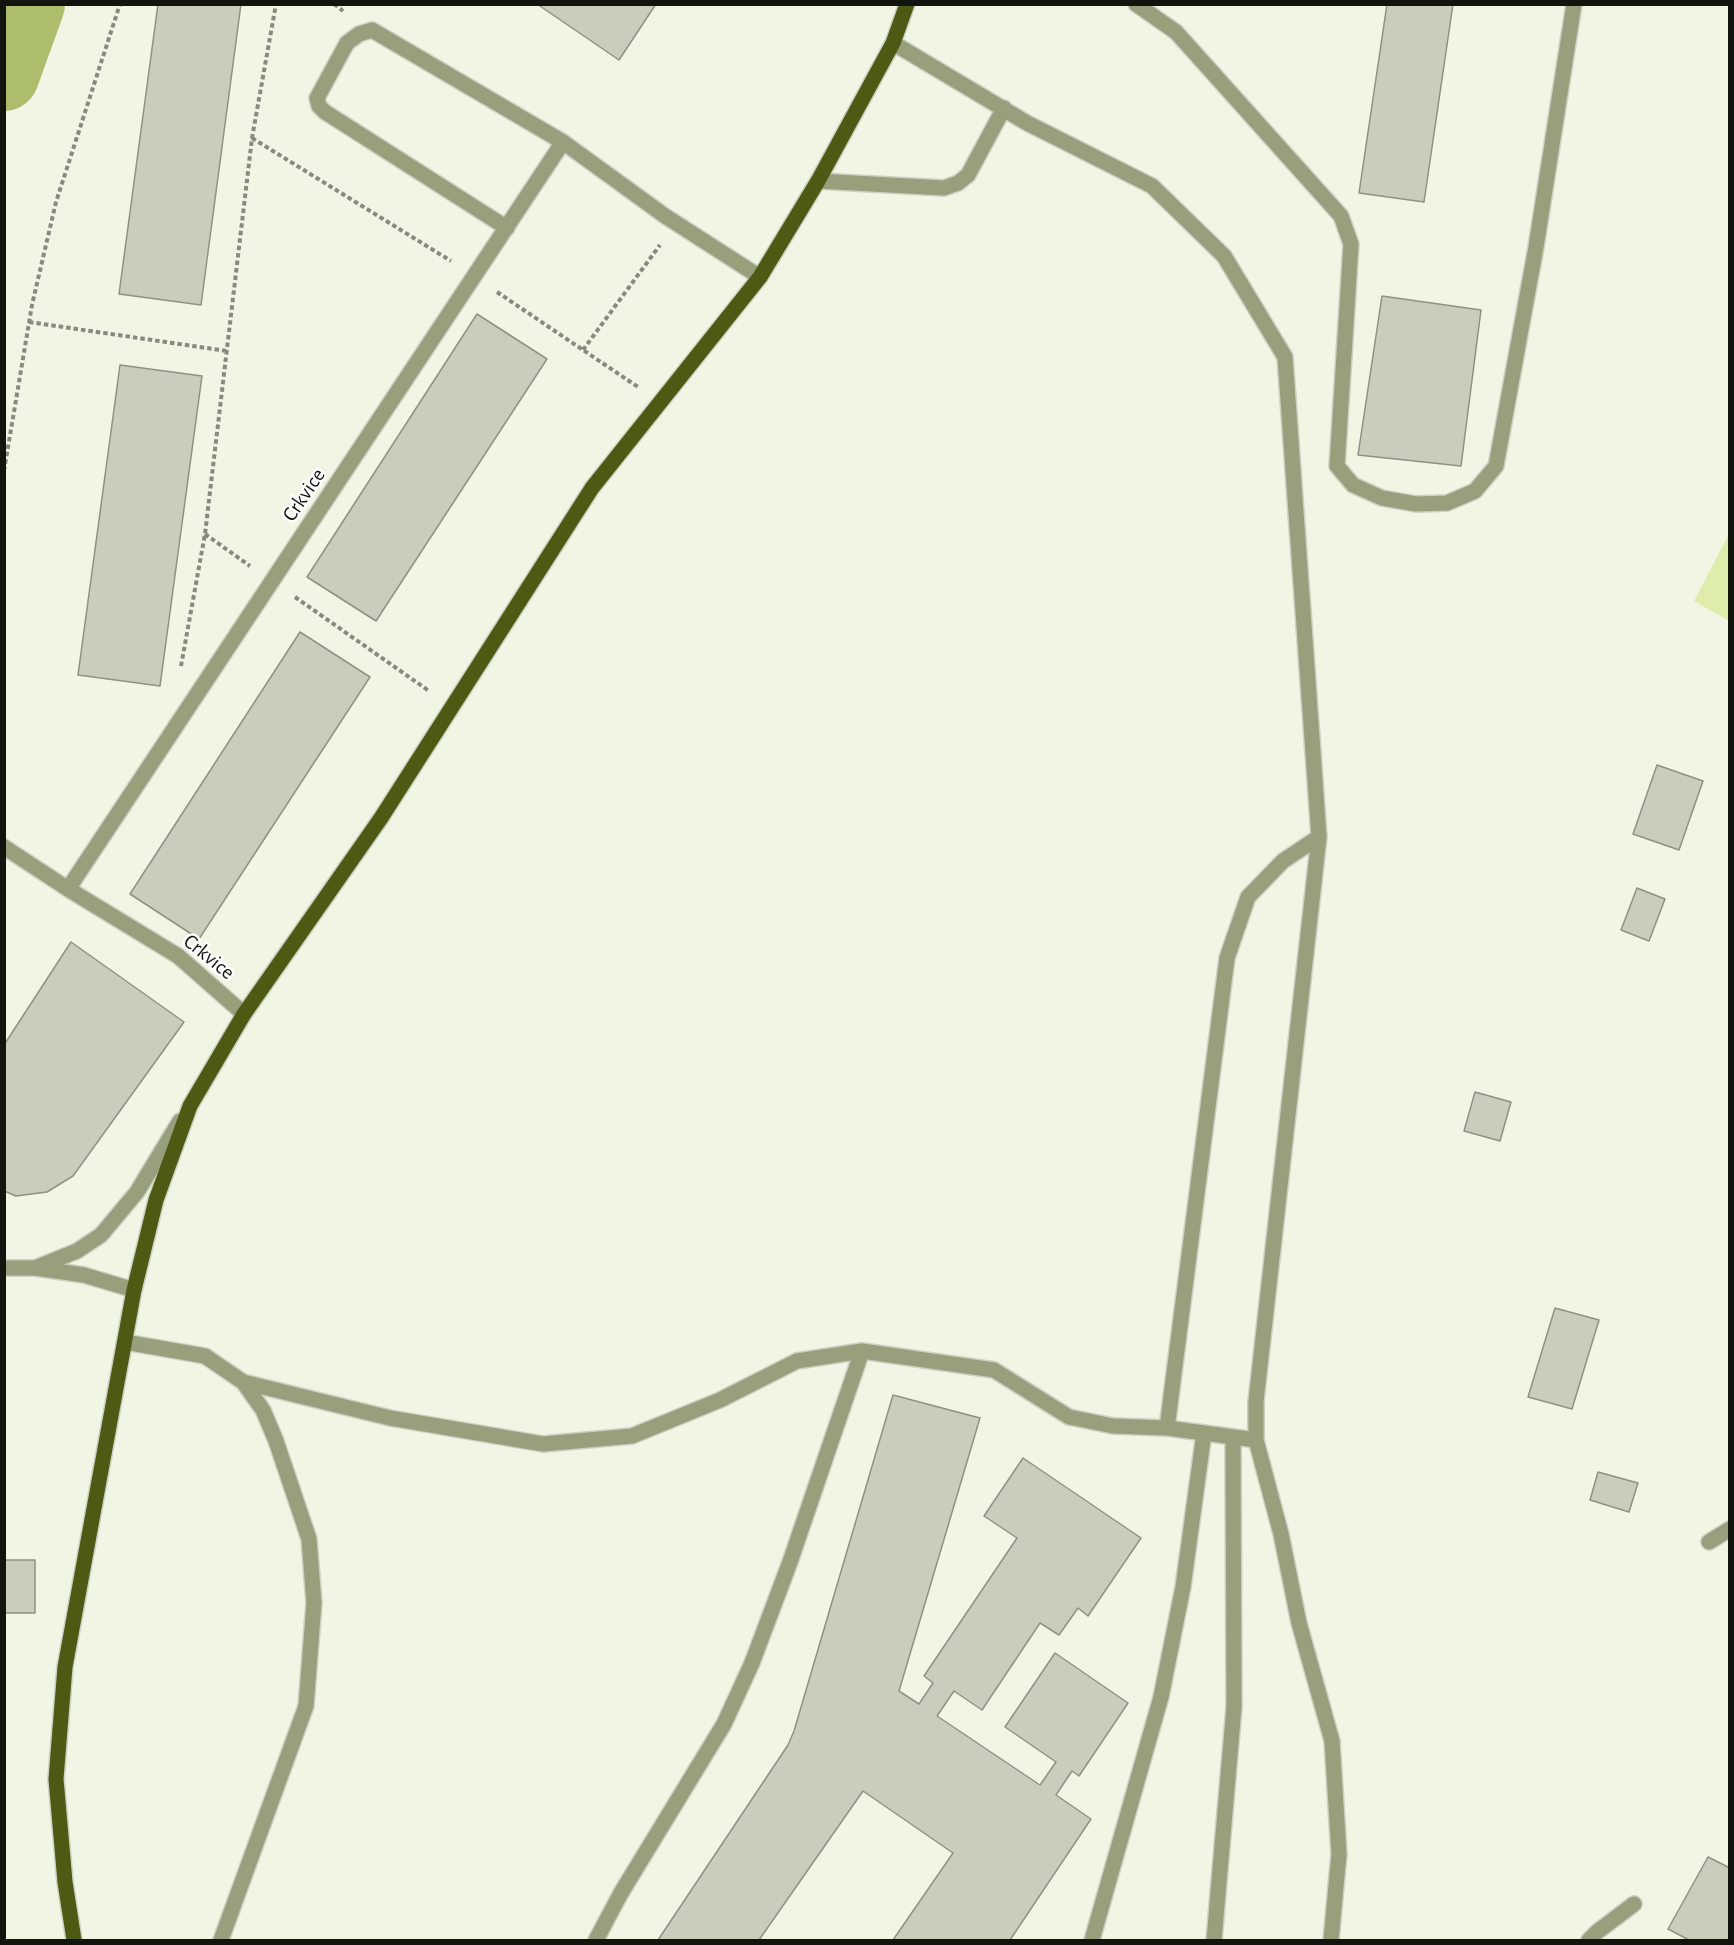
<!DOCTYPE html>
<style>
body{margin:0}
#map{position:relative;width:1734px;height:1945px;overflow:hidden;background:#f1f5e4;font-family:"Alegreya Sans",sans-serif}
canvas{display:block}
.frame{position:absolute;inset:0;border:6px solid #12140e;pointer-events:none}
</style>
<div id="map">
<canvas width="1734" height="1945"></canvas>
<div class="frame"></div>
</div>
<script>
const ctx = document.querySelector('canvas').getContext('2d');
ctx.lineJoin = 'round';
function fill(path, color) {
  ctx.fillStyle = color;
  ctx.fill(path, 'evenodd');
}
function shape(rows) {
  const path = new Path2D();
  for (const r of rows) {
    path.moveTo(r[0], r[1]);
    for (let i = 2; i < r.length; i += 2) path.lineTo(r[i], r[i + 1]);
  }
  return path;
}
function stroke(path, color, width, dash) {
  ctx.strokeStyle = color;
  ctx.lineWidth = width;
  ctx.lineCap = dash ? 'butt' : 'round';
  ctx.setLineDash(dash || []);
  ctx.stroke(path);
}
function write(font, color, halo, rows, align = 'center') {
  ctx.font = font + ' "Alegreya Sans",sans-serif';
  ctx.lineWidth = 5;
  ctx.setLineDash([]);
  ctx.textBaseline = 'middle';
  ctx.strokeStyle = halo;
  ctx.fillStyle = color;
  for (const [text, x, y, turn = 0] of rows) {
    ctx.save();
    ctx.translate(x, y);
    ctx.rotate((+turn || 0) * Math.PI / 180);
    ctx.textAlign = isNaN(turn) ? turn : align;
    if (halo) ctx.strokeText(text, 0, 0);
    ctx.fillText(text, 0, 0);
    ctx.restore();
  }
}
fill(shape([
 [1729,534,1730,621,1729,621,1694,601]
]), '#deedac');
stroke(shape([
 [4,76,30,4]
]), '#acbd6b', 70);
const building = shape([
 [158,4,241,4,201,305,119,294,158,4],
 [537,4,656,4,619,60,537,4],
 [1387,4,1453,4,1424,202,1359,193,1387,4],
 [1382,296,1481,310,1461,466,1358,455,1382,296],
 [477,314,547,359,376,621,307,577,477,314],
 [120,365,202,376,160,686,78,675,120,365],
 [300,632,370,677,199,939,130,894,300,632],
 [1657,765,1703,781,1679,850,1633,834,1657,765],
 [1637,888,1665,899,1649,941,1621,930,1637,888],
 [71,942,184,1022,73,1176,47,1192,16,1196,4,1191,4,1045,71,942],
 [1475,1092,1511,1102,1500,1141,1464,1131,1475,1092],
 [1555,1308,1599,1320,1572,1409,1528,1397,1555,1308],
 [893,1395,980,1418,899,1691,919,1704,933,1683,924,1676,1017,1538,984,1516,1023,1458,1141,1538,1088,1616,1078,1608,1059,1635,1040,1623,982,1710,954,1691,937,1716,1040,1785,1056,1762,1005,1727,1055,1653,1128,1703,1079,1776,1072,1771,1056,1795,1091,1819,1010,1940,893,1940,953,1853,863,1791,759,1940,658,1940,788,1745,794,1731,893,1395],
 [1598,1472,1638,1483,1629,1512,1590,1500,1598,1472],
 [4,1560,35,1560,35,1613,4,1613,4,1560],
 [1708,1857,1730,1868,1730,1940,1689,1940,1668,1929,1708,1857]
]);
fill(building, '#c9cdbc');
stroke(building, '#8e9282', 1.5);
const minor = shape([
 [1136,4,1176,32,1341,216,1351,244,1337,466,1353,485,1382,498,1416,504,1447,503,1475,491,1496,466,1536,247,1574,4],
 [893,43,1027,123,1152,186,1224,256,1285,357,1319,837,1256,1401,1256,1440,1281,1534,1299,1623,1332,1741,1339,1854,1331,1940],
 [818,181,944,188,958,183,968,175,1004,108],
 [507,228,325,112,319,106,317,98,347,43,359,34,372,30,563,142],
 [4,847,68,889],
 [244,1014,178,956,68,889,563,142,665,216,760,277],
 [4,1268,35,1268,84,1275,134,1290],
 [35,1268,77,1251,101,1235,137,1192,180,1121],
 [125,1342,205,1356,243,1382,390,1418,543,1444,632,1436,720,1400,797,1361,862,1351,994,1370,1069,1417,1113,1426,1167,1428,1256,1440],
 [1167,1428,1227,958,1248,897,1283,861,1319,837],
 [1709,1542,1730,1529],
 [221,1940,306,1706,314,1603,309,1539,276,1441,263,1410,243,1382],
 [596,1940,621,1893,724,1724,752,1663,790,1562,862,1351],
 [1092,1940,1161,1697,1183,1587,1204,1433],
 [1214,1940,1234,1707,1233,1437],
 [1589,1940,1597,1932,1634,1904]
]);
const major = shape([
 [74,1940,65,1882,56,1779,65,1667,134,1290,156,1200,190,1106,244,1014,381,818,592,488,760,277,818,181,893,43,907,4]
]);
stroke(minor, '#cdd1c2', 18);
stroke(major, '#cdd1c2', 18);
stroke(shape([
 [334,4,343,11],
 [252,138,451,261],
 [497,292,638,387],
 [29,322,227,351],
 [583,350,660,245],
 [4,471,32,305,56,202,120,4],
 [205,534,250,566],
 [295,597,429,691],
 [181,666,205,534,252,138,276,4]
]), '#878a7e', 4, [4.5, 3]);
stroke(minor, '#979f7d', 15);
stroke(major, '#4e5a14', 15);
write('21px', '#12140e', '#fff', [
 ["Crkvice",304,495,-56],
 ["Crkvice",209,957,39]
]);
</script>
